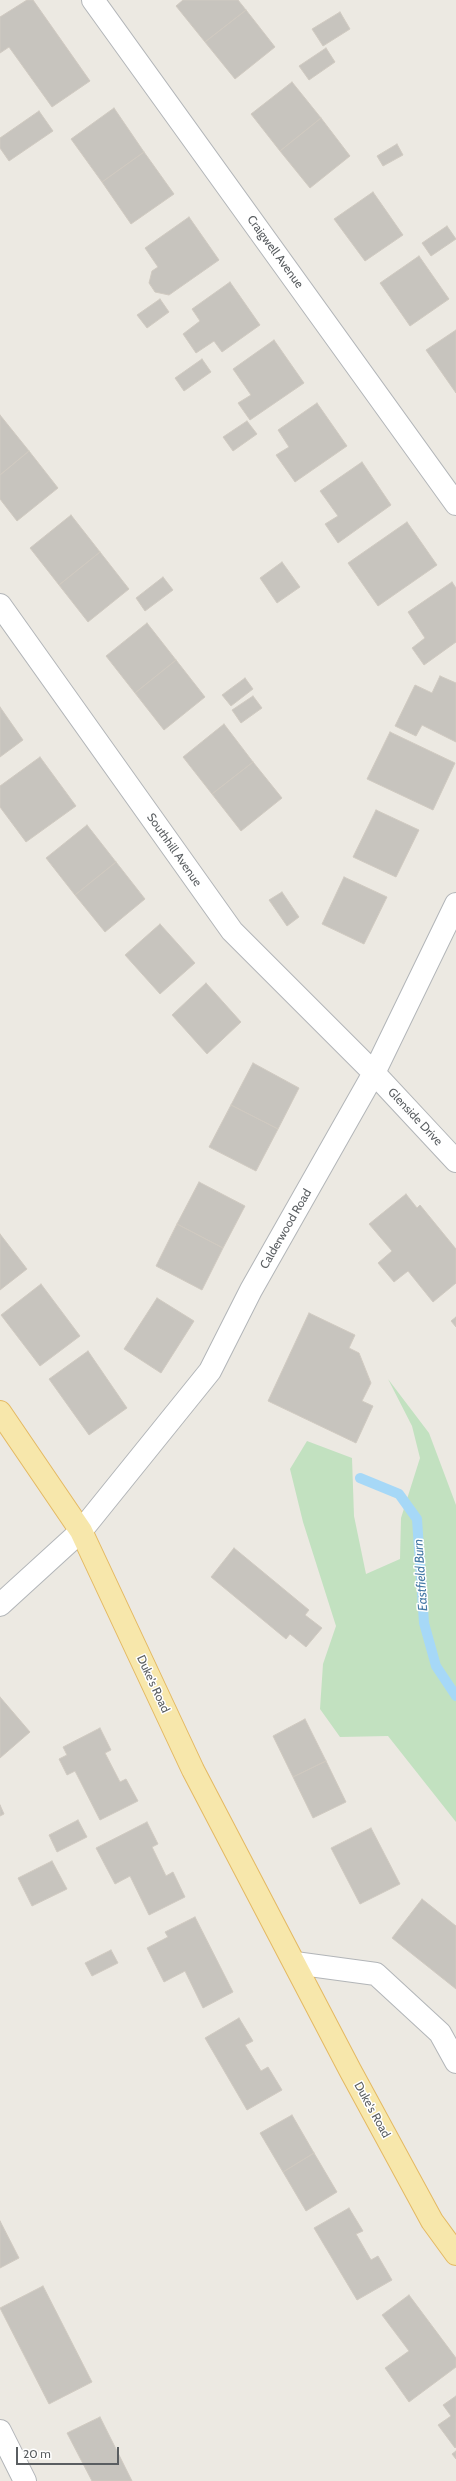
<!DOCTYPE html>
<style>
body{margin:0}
#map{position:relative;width:456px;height:2481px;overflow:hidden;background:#ece9e2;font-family:Cabin,sans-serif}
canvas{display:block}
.scale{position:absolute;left:16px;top:2447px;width:103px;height:18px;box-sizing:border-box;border:2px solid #5a5e61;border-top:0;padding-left:5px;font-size:12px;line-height:14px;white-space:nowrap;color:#5a5e61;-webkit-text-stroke:3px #fff;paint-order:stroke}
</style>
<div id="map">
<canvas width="456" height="2481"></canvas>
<div class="scale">20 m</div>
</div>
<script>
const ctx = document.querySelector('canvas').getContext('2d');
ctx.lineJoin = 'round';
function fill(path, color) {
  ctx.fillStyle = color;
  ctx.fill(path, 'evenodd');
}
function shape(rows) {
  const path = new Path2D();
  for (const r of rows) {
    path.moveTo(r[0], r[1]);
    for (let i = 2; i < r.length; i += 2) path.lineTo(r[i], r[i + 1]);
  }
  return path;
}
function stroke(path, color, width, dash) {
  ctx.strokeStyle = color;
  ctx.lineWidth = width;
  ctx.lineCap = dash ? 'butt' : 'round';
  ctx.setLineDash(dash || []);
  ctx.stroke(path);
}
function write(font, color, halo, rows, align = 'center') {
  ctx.font = font + ' Cabin,sans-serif';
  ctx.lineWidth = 3;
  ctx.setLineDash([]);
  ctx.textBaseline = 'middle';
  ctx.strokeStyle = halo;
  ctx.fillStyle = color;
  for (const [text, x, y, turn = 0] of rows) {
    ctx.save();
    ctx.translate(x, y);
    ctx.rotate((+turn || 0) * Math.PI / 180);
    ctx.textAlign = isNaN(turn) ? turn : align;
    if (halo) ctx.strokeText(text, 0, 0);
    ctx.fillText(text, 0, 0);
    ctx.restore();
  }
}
fill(shape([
 [388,1379,429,1433,456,1505,456,1822,388,1736,340,1737,320,1709,323,1664,336,1626,303,1522,290,1469,307,1441,352,1458,354,1516,366,1574,400,1559,401,1518,420,1458,412,1426]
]), '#c2e1c0');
stroke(shape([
 [360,1478,399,1494,417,1519,424,1623,436,1666,456,1696]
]), '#a6d8f7', 10);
const building = shape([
 [27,0,33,0,90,81,52,107,9,47,0,53,0,17,27,0],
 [183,0,238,0,246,10,205,42,176,6,183,0],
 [246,10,275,47,235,79,205,42,246,10],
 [340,12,350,29,323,46,312,29,340,12],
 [326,48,335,62,309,80,299,66,326,48],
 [292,82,321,118,280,151,251,114,292,82],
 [114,108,144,152,102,182,71,139,114,108],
 [39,111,53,131,9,161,0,148,0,138,39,111],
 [321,118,350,156,310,188,280,151,321,118],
 [397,144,403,155,383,166,377,156,397,144],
 [144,152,174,194,131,224,102,182,144,152],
 [373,192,403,235,365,261,334,219,373,192],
 [189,217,219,260,169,295,155,292,149,283,152,271,158,267,145,248,189,217],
 [447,226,456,239,431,256,422,243,447,226],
 [419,256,449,299,410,326,380,283,419,256],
 [230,282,260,325,222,352,214,341,196,353,183,334,200,321,192,309,230,282],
 [160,299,169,312,147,328,137,315,160,299],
 [456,330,456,393,426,350,456,330],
 [274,340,304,383,250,420,238,403,251,395,233,369,274,340],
 [202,359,211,372,184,391,175,378,202,359],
 [317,403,347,446,295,482,276,455,289,447,278,430,317,403],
 [0,415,29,451,0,475,0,415],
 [247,421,257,434,233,451,223,437,247,421],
 [29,451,58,488,17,521,0,499,0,475,29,451],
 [362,462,391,505,338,543,325,524,338,516,320,491,362,462],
 [71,515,100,552,59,585,30,548,71,515],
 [407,522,437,565,378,606,348,563,407,522],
 [100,552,129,589,88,622,59,585,100,552],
 [282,562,300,587,277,603,260,578,282,562],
 [163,577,173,590,145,611,136,598,163,577],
 [452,582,456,588,456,642,424,665,412,648,425,638,408,612,452,582],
 [147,623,176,660,135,693,106,656,147,623],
 [176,660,205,697,164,730,135,693,176,660],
 [440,676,456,683,456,742,422,725,416,736,395,726,415,685,432,693,440,676],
 [245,678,253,689,231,706,222,695,245,678],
 [253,696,262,708,241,723,232,710,253,696],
 [0,707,23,740,0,757,0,707],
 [224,724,253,762,212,794,183,757,224,724],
 [390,732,455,763,433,810,367,779,390,732],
 [40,757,76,806,26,842,0,807,0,786,40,757],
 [253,762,282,798,241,831,212,794,253,762],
 [376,810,419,830,396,877,353,857,376,810],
 [87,825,116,862,75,895,46,858,87,825],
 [116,862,145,899,105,932,75,895,116,862],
 [344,877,387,897,364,944,322,924,344,877],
 [282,892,299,917,287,926,269,900,282,892],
 [160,924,195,963,160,994,125,955,160,924],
 [206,983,241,1022,207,1054,172,1015,206,983],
 [253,1063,299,1088,278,1129,231,1105,253,1063],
 [231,1105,278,1129,256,1171,209,1147,231,1105],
 [199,1182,245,1206,223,1248,177,1224,199,1182],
 [406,1194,417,1208,420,1205,456,1249,456,1283,433,1302,408,1271,394,1282,378,1263,392,1251,369,1224,406,1194],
 [177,1224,223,1248,202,1290,156,1266,177,1224],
 [0,1234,27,1269,0,1290,0,1234],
 [41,1284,80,1336,40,1366,1,1315,41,1284],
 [157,1298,194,1321,161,1373,124,1349,157,1298],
 [309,1313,355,1335,349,1348,359,1353,371,1383,362,1401,373,1406,356,1443,268,1401,309,1313],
 [456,1317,456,1327,451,1321,456,1317],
 [88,1351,127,1408,89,1435,49,1379,88,1351],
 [234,1548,309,1610,305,1615,322,1628,306,1647,290,1634,286,1639,211,1577,234,1548],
 [0,1697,30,1732,0,1758,0,1697],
 [305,1719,326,1761,293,1777,273,1736,305,1719],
 [100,1728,111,1750,105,1753,120,1782,126,1779,138,1801,100,1820,75,1771,67,1775,59,1759,67,1755,63,1747,100,1728],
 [326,1761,346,1802,313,1818,293,1777,326,1761],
 [0,1805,4,1814,0,1816,0,1805],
 [78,1820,87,1837,57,1852,49,1835,78,1820],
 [147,1822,158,1844,152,1847,166,1876,173,1872,185,1897,149,1915,130,1876,115,1884,96,1848,147,1822],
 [371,1828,400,1884,360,1904,331,1848,371,1828],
 [52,1861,67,1889,32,1906,18,1878,52,1861],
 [422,1899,456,1926,456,1989,392,1938,422,1899],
 [195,1917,233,1992,203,2008,185,1971,164,1982,147,1948,168,1937,165,1932,195,1917],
 [111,1950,118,1963,92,1976,85,1963,111,1950],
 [239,2018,253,2041,245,2045,261,2071,268,2067,282,2090,247,2110,205,2038,239,2018],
 [292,2115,314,2153,283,2172,260,2133,292,2115],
 [314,2153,337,2192,306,2211,283,2172,314,2153],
 [349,2208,363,2231,356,2234,371,2260,378,2256,392,2280,357,2300,314,2228,349,2208],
 [0,2221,19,2258,0,2268,0,2221],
 [43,2286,92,2382,49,2404,0,2308,43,2286],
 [409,2295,456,2358,456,2367,409,2402,385,2368,409,2351,382,2315,409,2295],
 [456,2396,456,2447,455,2448,438,2425,451,2416,443,2405,456,2396],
 [100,2417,132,2481,92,2481,67,2433,100,2417],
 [456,2451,456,2459,452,2454,456,2451]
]);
fill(building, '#c7c4be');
stroke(building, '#d0cac1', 1);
const minor = shape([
 [93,0,456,504],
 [0,605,232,931,374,1073,456,1161],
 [0,1605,81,1531,210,1371,251,1290,374,1073,456,904],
 [295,1963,376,1974,440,2033,456,2062],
 [0,2431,25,2481]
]);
const major = shape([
 [0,1412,81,1531,193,1770,350,2070,432,2221,456,2254]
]);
stroke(minor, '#b2b5b8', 24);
stroke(major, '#e4b962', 24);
stroke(minor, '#fff', 22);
stroke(major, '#f7e7ab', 22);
write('12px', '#5a5e61', '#fff', [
 ["Craigwell Avenue",275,252,54],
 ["Southhill Avenue",174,850,55],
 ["Glenside Drive",415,1117,47],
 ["Calderwood Road",286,1229,-60],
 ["Duke's Road",153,1684,65],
 ["Duke's Road",372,2110,61]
]);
write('italic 13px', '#467aa6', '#fff', [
 ["Eastfield Burn",421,1575,-94]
]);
</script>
